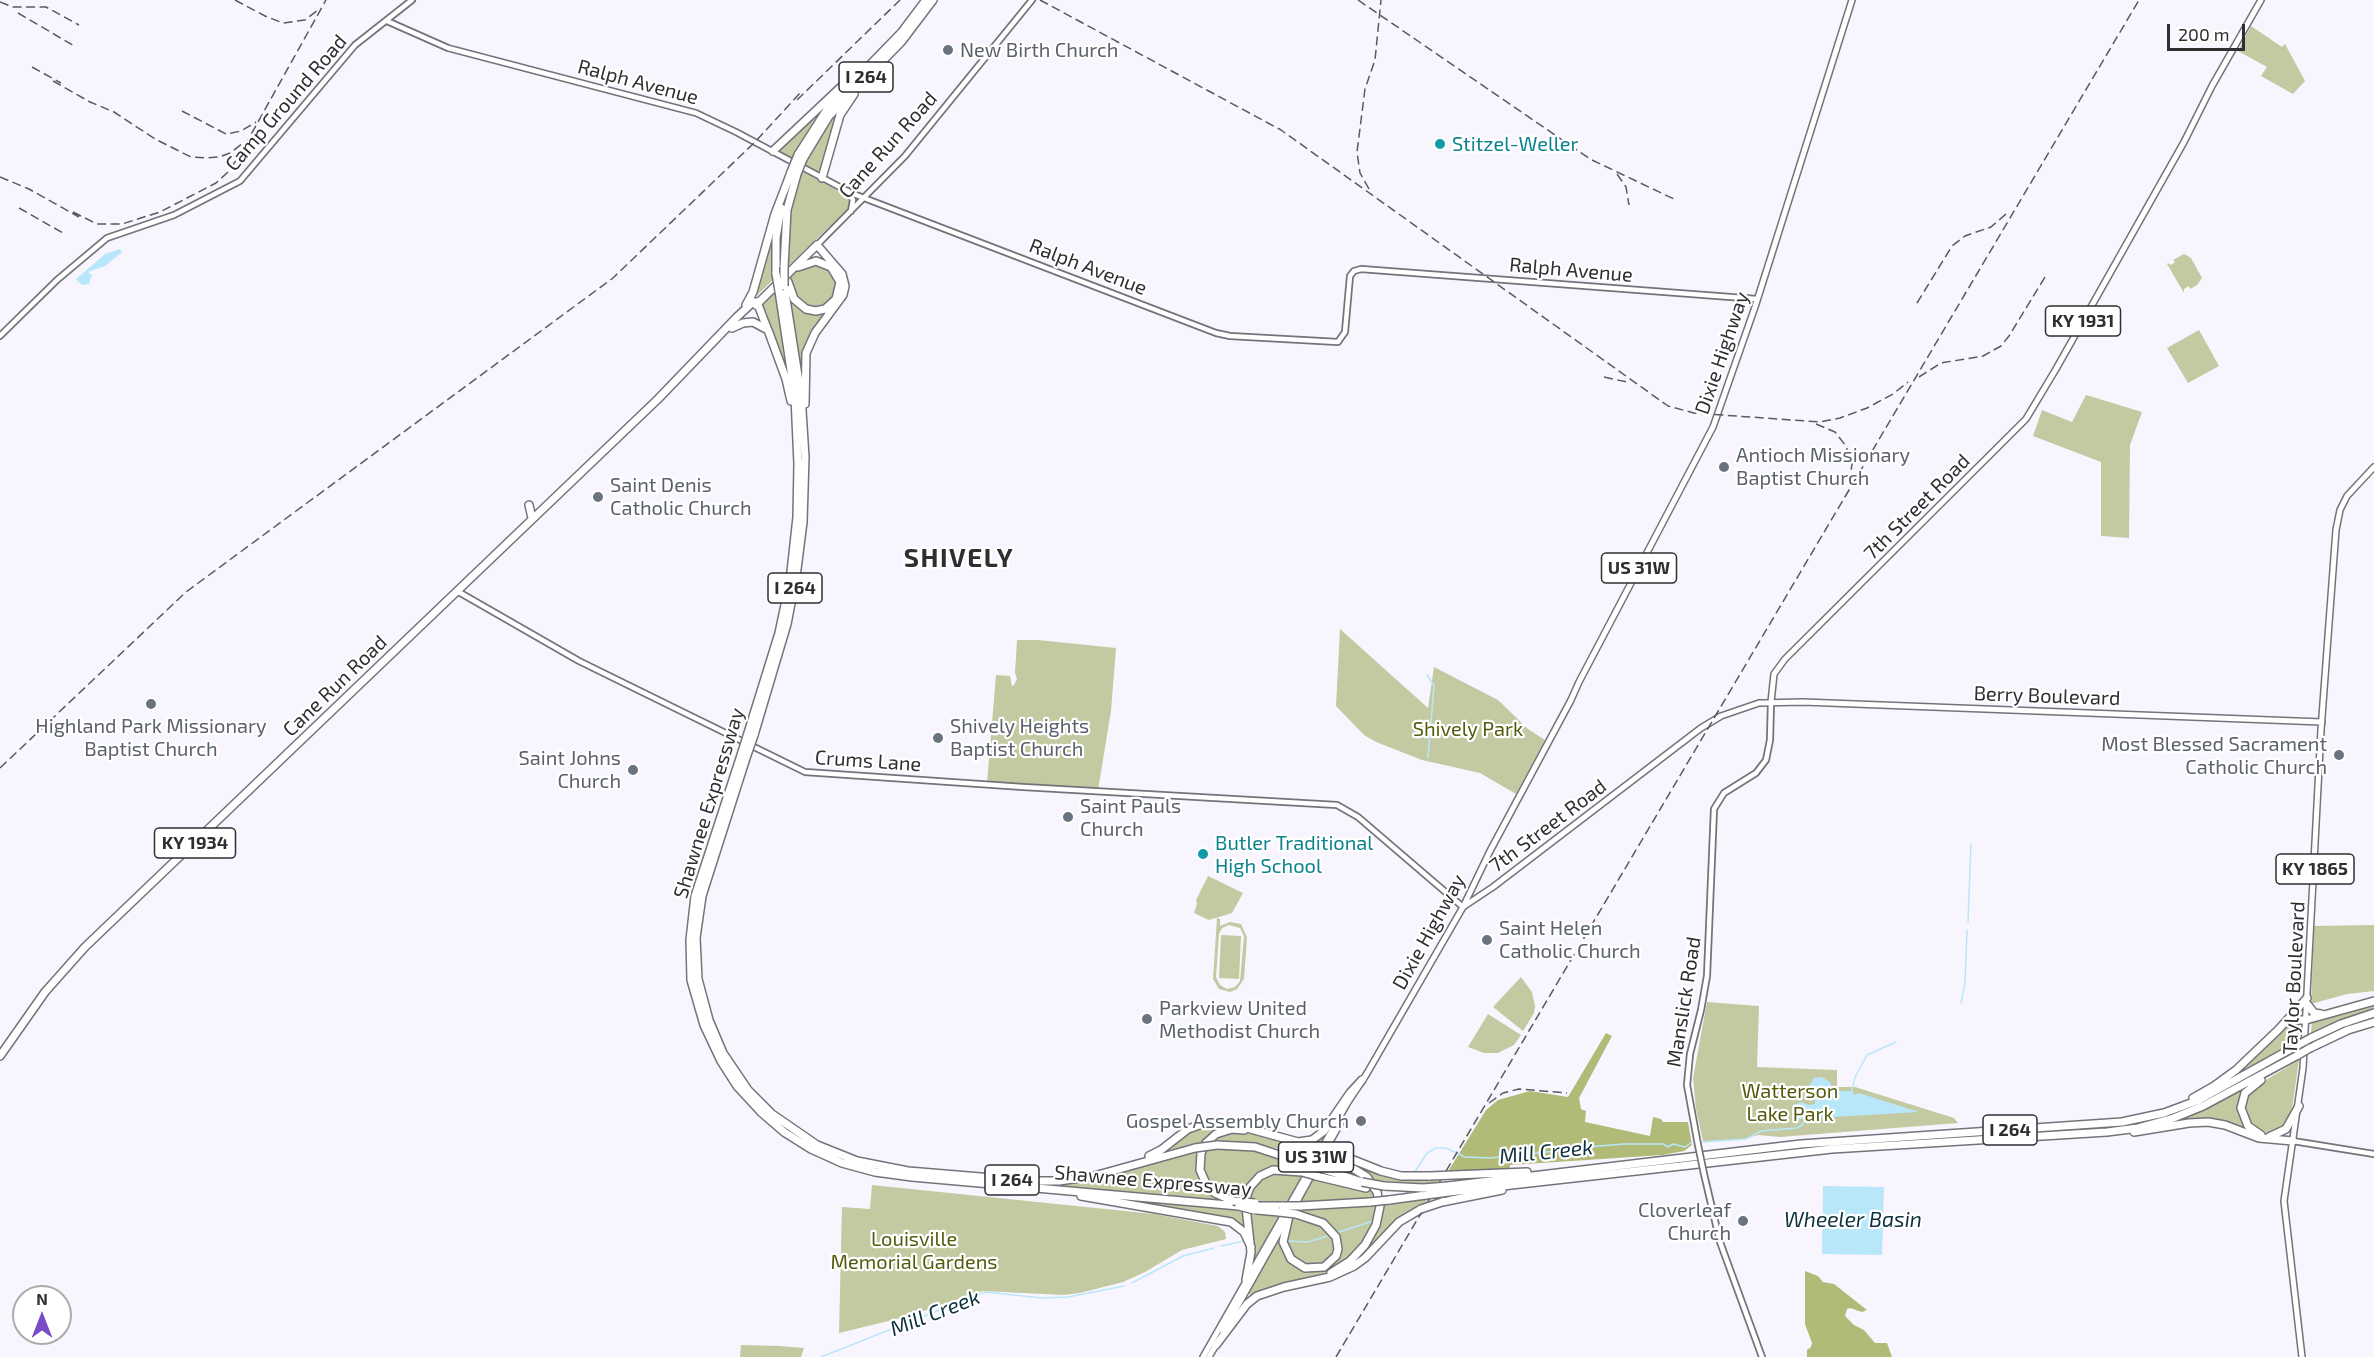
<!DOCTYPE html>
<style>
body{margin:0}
#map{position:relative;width:2374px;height:1357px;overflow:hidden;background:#f8f5fe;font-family:"Exo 2",sans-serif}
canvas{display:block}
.north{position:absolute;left:12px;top:1285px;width:60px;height:60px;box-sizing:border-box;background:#fff;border:2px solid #acabad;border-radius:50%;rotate:0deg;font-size:16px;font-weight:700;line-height:24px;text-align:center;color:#2f2e31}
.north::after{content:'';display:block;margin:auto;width:21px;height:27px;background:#774cc4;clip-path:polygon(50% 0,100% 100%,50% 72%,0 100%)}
.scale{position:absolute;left:2167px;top:24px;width:78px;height:27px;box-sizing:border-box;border:3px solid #2f2e31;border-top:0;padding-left:8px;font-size:18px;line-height:21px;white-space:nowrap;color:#2f2e31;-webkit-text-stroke:4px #fff;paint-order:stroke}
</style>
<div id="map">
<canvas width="2374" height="1357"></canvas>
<div class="north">N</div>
<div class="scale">200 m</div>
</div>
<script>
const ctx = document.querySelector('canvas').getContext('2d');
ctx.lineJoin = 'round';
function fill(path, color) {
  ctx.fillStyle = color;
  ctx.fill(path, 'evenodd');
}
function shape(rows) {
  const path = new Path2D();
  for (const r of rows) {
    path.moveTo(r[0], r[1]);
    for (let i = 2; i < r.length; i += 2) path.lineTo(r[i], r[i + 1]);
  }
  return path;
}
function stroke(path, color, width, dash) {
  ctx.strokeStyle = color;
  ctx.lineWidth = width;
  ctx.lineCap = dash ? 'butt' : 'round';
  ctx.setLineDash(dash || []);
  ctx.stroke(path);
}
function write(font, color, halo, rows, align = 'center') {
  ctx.font = font + ' "Exo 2",sans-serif';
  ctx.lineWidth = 4.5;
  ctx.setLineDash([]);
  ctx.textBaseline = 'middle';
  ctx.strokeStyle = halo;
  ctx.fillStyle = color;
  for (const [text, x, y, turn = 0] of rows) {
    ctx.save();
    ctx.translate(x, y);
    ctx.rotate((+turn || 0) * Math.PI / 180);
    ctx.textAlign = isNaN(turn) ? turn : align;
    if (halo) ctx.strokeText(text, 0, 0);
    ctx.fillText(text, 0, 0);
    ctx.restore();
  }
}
fill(shape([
 [2251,26,2282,47,2285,44,2305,81,2293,94,2261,76,2267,67,2238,51],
 [841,107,821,169,817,172,804,164,822,132],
 [815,114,817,115,792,158,780,152,781,147],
 [801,171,848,196,851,200,848,209,788,266,786,253,789,219],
 [772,237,773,280,751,301],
 [2184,254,2191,258,2202,278,2197,285,2190,289,2189,286,2184,289,2184,293,2167,264,2168,263,2171,265,2175,262,2173,260],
 [808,264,825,265,838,280,837,292,827,306,812,309,799,303,789,282,789,278,800,267],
 [775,290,786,363,784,367,761,304],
 [789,292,800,307,830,309,809,338,803,355,801,372],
 [2199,330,2219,366,2188,383,2167,348],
 [2086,395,2142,412,2130,445,2129,538,2101,536,2101,462,2033,436,2042,410,2072,422],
 [1340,629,1428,708,1434,667,1498,700,1528,729,1545,740,1516,794,1480,773,1422,760,1376,742,1364,735,1336,706],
 [1017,640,1038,640,1116,648,1111,711,1098,790,987,783,996,675,1010,676,1012,686,1014,685,1017,679,1015,673],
 [1208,876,1243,893,1232,913,1209,920,1194,913,1197,904,1196,900],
 [1217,918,1220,919,1220,926,1230,922,1241,924,1247,937,1244,979,1237,989,1230,992,1219,989,1213,979],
 [1229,925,1240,928,1244,936,1240,981,1235,987,1227,989,1220,985,1216,977,1219,934,1222,928],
 [2374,925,2374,991,2347,994,2311,1004,2314,926],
 [1221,935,1241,936,1239,979,1219,978],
 [1521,977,1532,992,1535,1006,1534,1013,1523,1031,1493,1007],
 [1707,1002,1759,1006,1757,1067,1837,1070,1837,1087,1855,1087,1954,1118,1958,1123,1780,1137,1758,1135,1741,1140,1703,1141,1696,1109,1693,1078],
 [2374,1003,2374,1009,2345,1018,2311,1033,2312,1020],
 [1488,1014,1521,1035,1514,1045,1498,1053,1484,1053,1468,1047],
 [2291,1022,2300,1022,2300,1039,2227,1081],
 [2299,1060,2291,1116,2287,1125,2270,1134,2254,1129,2243,1113,2244,1103,2251,1089],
 [2247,1087,2239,1113,2247,1130,2230,1125,2171,1124,2209,1107],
 [1209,1123,1235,1127,1205,1142,1164,1151,1186,1132],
 [1239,1131,1301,1143,1327,1134,1314,1157,1254,1143,1210,1141,1223,1133],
 [1218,1148,1249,1150,1305,1166,1303,1170,1283,1166,1265,1170,1252,1180,1247,1187,1243,1200,1235,1199,1220,1194,1207,1182,1202,1167,1205,1149],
 [1201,1149,1199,1174,1224,1201,1043,1185,1101,1178,1172,1156],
 [1329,1149,1327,1154,1331,1156,1334,1154,1384,1174,1441,1177,1437,1183,1425,1184,1372,1180,1325,1159],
 [1283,1172,1303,1176,1288,1202,1249,1201,1251,1191,1261,1179,1273,1173],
 [1312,1178,1376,1192,1378,1197,1300,1202],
 [872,1185,1154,1214,1218,1226,1225,1232,1226,1239,1182,1250,1145,1272,1123,1282,1080,1293,1063,1295,983,1291,909,1316,839,1333,842,1207,870,1209],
 [1113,1198,1243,1210,1246,1231,1239,1224],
 [1428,1198,1425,1204,1404,1215,1367,1252,1354,1263,1353,1261,1362,1252,1382,1204],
 [1378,1204,1374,1225,1358,1250,1331,1271,1270,1287,1252,1296,1249,1294,1245,1297,1281,1237,1285,1253,1305,1270,1319,1270,1335,1261,1338,1237,1335,1231,1323,1220,1300,1211],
 [1249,1211,1281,1215,1252,1266,1255,1249],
 [1294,1216,1321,1224,1336,1242,1334,1256,1324,1265,1307,1266,1295,1260,1286,1242,1290,1223],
 [741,1345,779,1346,804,1348,801,1357,740,1357]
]), '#c3c9a1');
fill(shape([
 [1606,1033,1612,1036,1579,1098,1581,1109,1586,1111,1585,1122,1650,1136,1653,1117,1661,1119,1663,1122,1688,1122,1692,1145,1684,1151,1663,1155,1510,1165,1509,1171,1447,1173,1486,1110,1498,1100,1530,1091,1568,1097],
 [1805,1271,1818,1276,1823,1282,1834,1284,1867,1310,1862,1312,1850,1308,1847,1309,1845,1316,1854,1325,1864,1330,1875,1343,1887,1343,1892,1357,1807,1357,1807,1350,1811,1347,1812,1343,1805,1324]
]), '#b2ba77');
fill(shape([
 [120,249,122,252,105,266,88,272,92,275,89,284,82,285,76,279,105,254],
 [1822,1077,1830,1082,1833,1089,1836,1091,1852,1091,1855,1095,1859,1093,1919,1112,1799,1119,1794,1113,1794,1105,1802,1102,1808,1105,1815,1104,1815,1097,1810,1094,1809,1086,1814,1078],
 [1823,1186,1884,1187,1882,1255,1822,1254]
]), '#b9e7fa');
stroke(shape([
 [1427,675,1434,685,1428,758],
 [1968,922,1971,844],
 [1961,1003,1965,982,1967,930],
 [1852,1091,1855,1077,1867,1055,1896,1042],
 [1702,1142,1746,1139,1761,1131,1797,1128,1802,1125,1807,1118],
 [1414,1173,1427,1153,1436,1148,1446,1148,1465,1157,1490,1158,1566,1150,1575,1151,1587,1147,1624,1144,1663,1144,1668,1147,1673,1144,1685,1147,1692,1142],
 [1336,1233,1373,1221],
 [1286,1241,1308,1242,1331,1235],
 [1221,1246,1244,1241],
 [1132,1283,1183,1256,1214,1248],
 [821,1357,985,1292,1042,1298,1068,1297,1124,1286]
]), '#b9e7fa', 1.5);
const secondary = shape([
 [387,21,448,48,696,113,736,132,851,193,1216,333,1230,336,1338,342,1345,332,1350,276,1354,271,1361,269,1757,299],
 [848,191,853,200,851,211],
 [817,245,905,156,1032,0],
 [0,336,57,280,107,238,174,215,240,181,355,45,412,0],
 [457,591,579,661,805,772,1023,787,1337,805,1358,817,1463,907],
 [2293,1141,2374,1154],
 [1698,1145,1687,1085,1690,1054,1701,1010,1707,976,1714,809,1724,793,1756,773,1766,760,1770,740,1771,702],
 [1704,1174,1720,1242,1762,1357]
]);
const primary = shape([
 [1771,702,1774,674,1785,659,2026,419,2056,369,2184,142,2212,86,2261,0],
 [1463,907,1493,887,1701,728,1721,716,1759,703,1803,702,2322,722],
 [1294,1207,1342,1120],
 [1223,1332,1286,1220],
 [1203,1357,1348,1102,1366,1075,1463,907,1490,851,1571,700,1579,682,1713,427,1755,307,1852,0],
 [1209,1357,1217,1343],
 [2302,1357,2284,1201,2303,1068,2321,730,2336,530,2340,510,2347,496,2374,467]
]);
const highway = shape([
 [773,151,841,87],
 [798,155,828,108,901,33,926,0],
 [803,159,829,116,902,41,933,0],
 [822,178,840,115,854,94],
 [784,191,791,172],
 [784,267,787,210,797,174],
 [776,274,776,238,781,208],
 [788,282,794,299,806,309,816,311,825,309,836,299,840,282,831,267,816,261,798,267],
 [757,302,767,328],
 [746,305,753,292,775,214,785,188],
 [756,305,817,245,842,274,845,286,843,295,815,333,806,353,805,404],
 [732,328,743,323,753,322,768,330,786,379,791,401],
 [529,505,532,518],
 [748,733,779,633,790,581,797,517,798,464,795,397,779,291],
 [754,735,787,624,796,577,803,522,805,457,801,395,784,286],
 [742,752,695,896,690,940,691,980,704,1025,721,1061,737,1086,762,1113,784,1132,811,1149,842,1163,875,1172,912,1177,1239,1206],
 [747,755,702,896,696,938,698,979,709,1020,723,1053,748,1090,772,1114,817,1145,857,1161,908,1171,1029,1181,1059,1181,1094,1176,1195,1148],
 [2307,1004,2314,1013,2321,1014],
 [2287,1023,2293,1020,2306,1020,2374,1001],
 [2311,1038,2341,1024,2374,1013],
 [2310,1048,2348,1030,2374,1022],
 [0,1056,45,992,85,947,658,399,737,317,753,302,757,302],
 [2193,1098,2214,1086,2236,1070,2278,1030,2307,998],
 [2134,1132,2189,1123,2208,1122,2225,1125,2259,1138,2293,1141],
 [2261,1135,2248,1126,2241,1108,2245,1093,2261,1080],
 [2269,1137,2286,1129,2299,1106],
 [1328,1144,1336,1153,1381,1171,1401,1176,1430,1176],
 [1217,1145,1255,1147,1307,1164],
 [1283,1152,1310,1158],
 [1149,1156,1161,1150,1188,1129,1211,1121,1225,1122,1298,1142,1312,1140,1324,1131,1350,1093,1362,1080],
 [1325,1161,1354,1169,1367,1177,1377,1192,1380,1206,1376,1225,1365,1245,1350,1261,1331,1273],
 [1323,1169,1362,1182],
 [1454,1175,1527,1172],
 [1316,1176,1366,1188],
 [1384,1186,1423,1188],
 [1448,1186,1801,1144,2122,1122,2164,1113,2199,1100,2298,1045],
 [1449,1192,1832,1149,2107,1132,2138,1128,2171,1119,2203,1106,2298,1055],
 [1081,1196,1231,1222,1244,1232,1251,1247],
 [1389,1200,1426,1195],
 [1233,1201,1215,1193,1207,1186,1200,1170,1201,1153,1206,1143,1216,1134,1232,1129,1244,1130],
 [1442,1202,1502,1190],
 [1255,1206,1283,1206],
 [1300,1206,1370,1202],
 [1257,1210,1279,1212],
 [1289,1216,1283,1242,1291,1259,1305,1268,1324,1267,1336,1256,1338,1249,1336,1237,1323,1223,1296,1214],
 [1246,1280,1251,1252,1246,1207,1247,1195,1250,1187,1260,1176,1273,1170,1302,1172],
 [1216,1345,1247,1304,1257,1296,1284,1287,1330,1277,1354,1266,1365,1258,1399,1222,1421,1209]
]);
stroke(secondary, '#75737a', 8);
stroke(primary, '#75737a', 8);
stroke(highway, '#75737a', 10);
stroke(secondary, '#fff', 4.5);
stroke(primary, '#fff', 5);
stroke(highway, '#fff', 7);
stroke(shape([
 [235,0,265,16,283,23,305,20,318,10],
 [1040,0,1281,130,1668,406,1694,413,1820,422,1840,418,1867,408,1893,394,1908,382],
 [1358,0,1590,159,1676,200],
 [0,2,13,7,46,7,79,25],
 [18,13,76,47],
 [32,67,61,83],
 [53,81,90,102,114,112,155,139,191,157,206,158,219,157,230,153,243,143],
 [797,100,900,0],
 [182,111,226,134,241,131,256,122],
 [1617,174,1626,187,1629,205],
 [0,177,29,189,79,217],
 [1369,189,1360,173,1357,152,1365,89,1375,60,1381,0],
 [19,208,63,233],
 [73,212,97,224,122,224,160,212,216,183,228,172,239,156,326,0],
 [1917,303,1952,246,1965,236,1991,227,2006,214],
 [1604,377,1627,382],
 [1919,377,1941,363,1983,356,2001,346,2009,336,2045,277],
 [1816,424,1835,432,1846,446,1852,464,1849,484],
 [0,768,186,592,613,278,755,142,801,92],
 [1489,1103,1503,1093,1519,1089,1567,1093],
 [1336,1357,2139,0]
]), '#5a595d', 1.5, [9, 4.5]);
const secondaryBridge = shape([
 [1698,1145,1704,1174]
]);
const highwayBridge = shape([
 [791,172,798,155],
 [797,174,803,159],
 [784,267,784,286],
 [776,274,779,291],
 [742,752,748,733],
 [747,755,754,735],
 [2298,1045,2311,1038],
 [2298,1055,2310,1048],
 [1195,1148,1217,1145],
 [1310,1158,1325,1161],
 [1307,1164,1323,1169],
 [1302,1172,1316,1176],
 [1430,1176,1454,1175],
 [1362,1182,1384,1186],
 [1423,1188,1448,1186],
 [1426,1195,1449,1192],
 [1233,1201,1255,1203],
 [1370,1202,1389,1200],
 [1239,1206,1254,1210],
 [1283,1206,1300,1206],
 [1421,1209,1442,1202],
 [1279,1212,1296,1214]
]);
stroke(secondaryBridge, '#75737a', 8, []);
stroke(highwayBridge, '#75737a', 10, []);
stroke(secondaryBridge, '#fff', 4.5);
stroke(highwayBridge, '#fff', 7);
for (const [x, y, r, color] of [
 [948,50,6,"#6b7280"],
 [1440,144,6,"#0f9aa8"],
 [1724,467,6,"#6b7280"],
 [598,497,6,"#6b7280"],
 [151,704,6,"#6b7280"],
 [938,738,6,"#6b7280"],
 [2339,755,6,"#6b7280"],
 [633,770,6,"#6b7280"],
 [1068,817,6,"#6b7280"],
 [1203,854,6,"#0f9aa8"],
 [1487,940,6,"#6b7280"],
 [1147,1019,6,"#6b7280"],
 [1361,1121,6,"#6b7280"],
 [1743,1221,6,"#6b7280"]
]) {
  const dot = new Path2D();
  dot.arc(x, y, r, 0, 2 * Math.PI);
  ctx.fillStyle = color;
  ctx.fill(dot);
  stroke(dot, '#fff', 2);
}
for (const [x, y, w] of [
 [866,77,54],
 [2083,321,75],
 [1639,568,75],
 [795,588,54],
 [195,843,81],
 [2315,869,78],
 [2010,1130,54],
 [1316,1157,75],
 [1012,1180,54]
]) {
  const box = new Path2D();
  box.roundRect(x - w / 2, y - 15, w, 30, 4.5);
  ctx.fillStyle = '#fff';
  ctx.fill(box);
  stroke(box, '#2f2e31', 1.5);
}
write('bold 18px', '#2f2e31', null, [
 ["I 264",866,77],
 ["KY 1931",2083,321],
 ["US 31W",1639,568],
 ["I 264",795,588],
 ["KY 1934",195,843],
 ["KY 1865",2315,869],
 ["I 264",2010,1130],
 ["US 31W",1316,1157],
 ["I 264",1012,1180]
]);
write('20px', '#5b616d', '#fff', [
 ["New Birth Church",960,50],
 ["Antioch Missionary",1736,455],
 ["Baptist Church",1736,478],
 ["Saint Denis",610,485],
 ["Catholic Church",610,508],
 ["Highland Park Missionary",151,726,"center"],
 ["Baptist Church",151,749,"center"],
 ["Shively Heights",950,726],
 ["Baptist Church",950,749],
 ["Most Blessed Sacrament",2327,744,"right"],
 ["Catholic Church",2327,767,"right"],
 ["Saint Johns",621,758,"right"],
 ["Church",621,781,"right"],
 ["Saint Pauls",1080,806],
 ["Church",1080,829],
 ["Saint Helen",1499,928],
 ["Catholic Church",1499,951],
 ["Parkview United",1159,1008],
 ["Methodist Church",1159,1031],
 ["Gospel Assembly Church",1349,1121,"right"],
 ["Cloverleaf",1731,1210,"right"],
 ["Church",1731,1233,"right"]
], 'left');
write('20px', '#2f2e31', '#fff', [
 ["Ralph Avenue",638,82,15],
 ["Camp Ground Road",286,103,-49],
 ["Cane Run Road",888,145,-48],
 ["Ralph Avenue",1088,267,21],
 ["Ralph Avenue",1571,270,5],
 ["Dixie Highway",1722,353,-71],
 ["7th Street Road",1917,507,-45],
 ["Cane Run Road",335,686,-44],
 ["Berry Boulevard",2047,696,2],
 ["Crums Lane",868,761,4],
 ["Shawnee Expressway",709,803,-73],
 ["7th Street Road",1548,826,-37],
 ["Dixie Highway",1429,932,-61],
 ["Taylor Boulevard",2294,978,-87],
 ["Manslick Road",1684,1002,-81],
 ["Shawnee Expressway",1153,1181,5]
]);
write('20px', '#0d838f', '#fff', [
 ["Stitzel-Weller",1452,144],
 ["Butler Traditional",1215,843],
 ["High School",1215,866]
], 'left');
write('20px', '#555b0c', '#fff', [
 ["Shively Park",1468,729],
 ["Watterson",1790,1091],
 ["Lake Park",1790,1114],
 ["Louisville",914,1239],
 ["Memorial Gardens",914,1262]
]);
write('italic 21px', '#0c323f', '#fff', [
 ["Mill Creek",1546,1152,-6],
 ["Wheeler Basin",1853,1220],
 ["Mill Creek",935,1313,-21]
]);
ctx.letterSpacing = '1.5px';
write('bold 26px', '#2f2e31', '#fff', [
 ["SHIVELY",959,558]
]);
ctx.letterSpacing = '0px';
</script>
